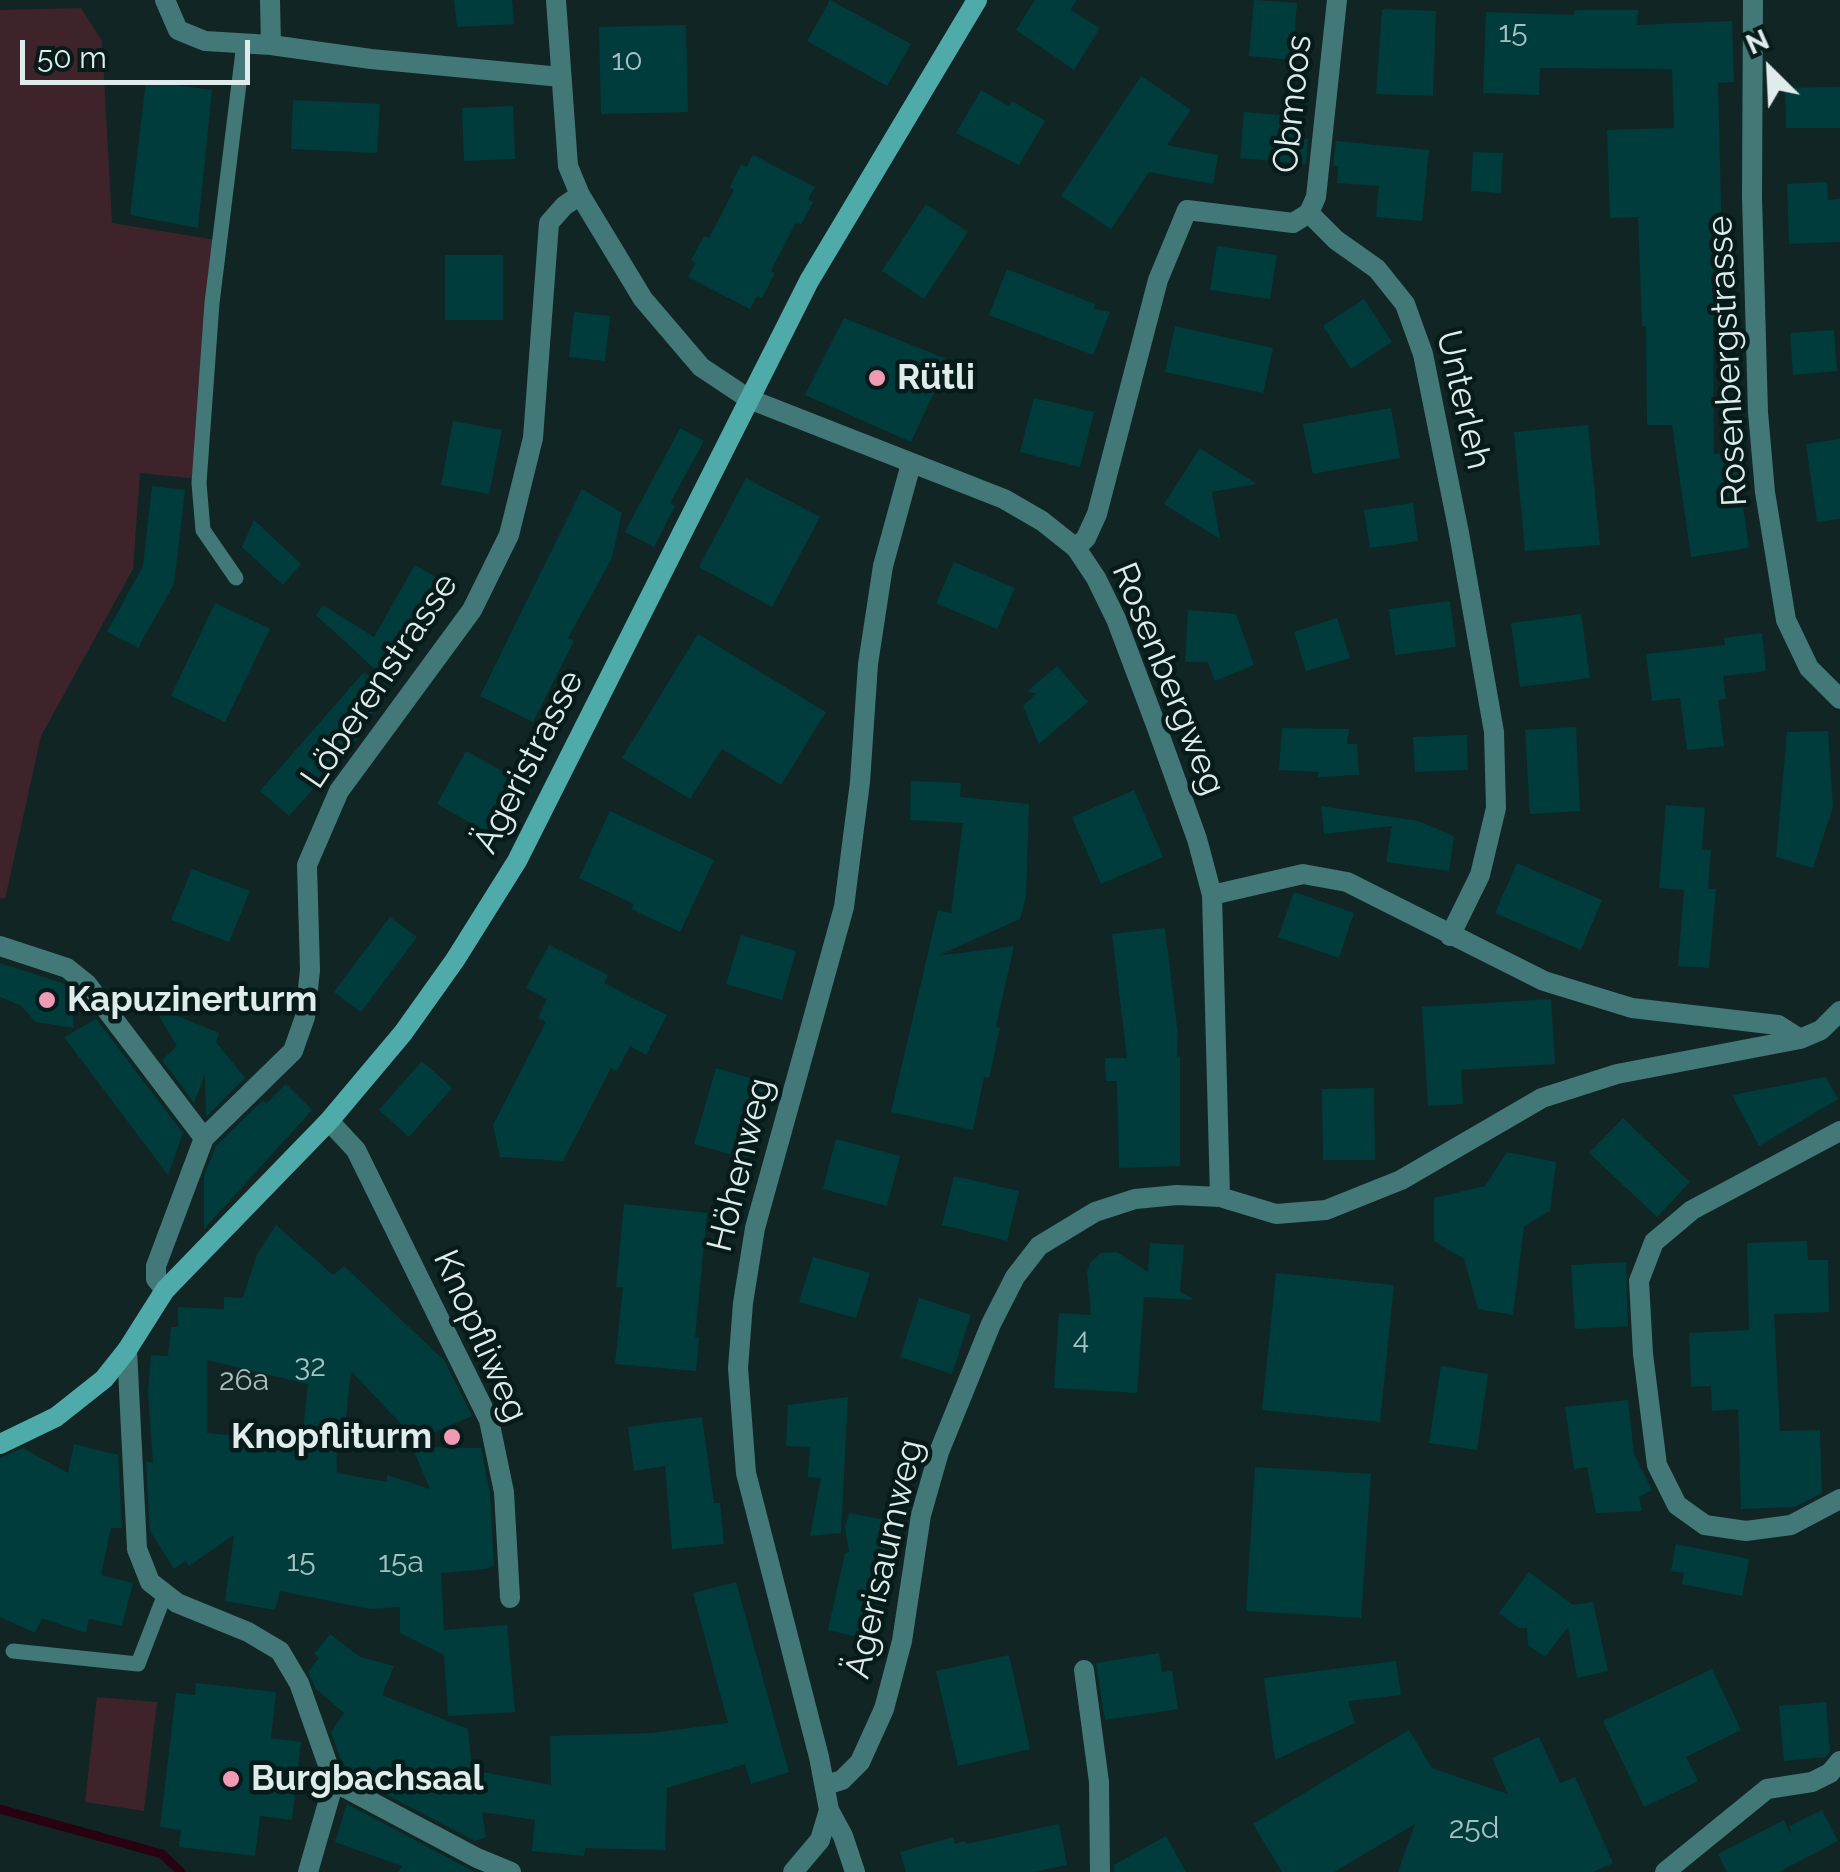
<!DOCTYPE html>
<meta charset="utf-8">
<style>
body{margin:0}
#map{position:relative;width:1840px;height:1872px;overflow:hidden;background:#112524;font-family:Raleway,sans-serif}
canvas{display:block}
.north{position:absolute;left:1720px;top:20px;width:100px;height:100px;-webkit-text-stroke:8px #071b1b;paint-order:stroke;rotate:336deg;font-size:28px;font-weight:700;line-height:40px;text-align:center;color:#e0ecec}
.north::after{content:'';display:block;margin:auto;width:35px;height:45px;background:#e0ecec;clip-path:polygon(50% 0,100% 100%,50% 72%,0 100%)}
.scale{position:absolute;left:20px;top:40px;width:230px;height:45px;box-sizing:border-box;border:5px solid #e0ecec;border-top:0;padding-left:12px;font-size:30px;line-height:35px;white-space:nowrap;color:#e0ecec;-webkit-text-stroke:8px #071b1b;paint-order:stroke}
</style>
<div id="map">
<canvas width="1840" height="1872"></canvas>
<div class="north">N</div>
<div class="scale">50 m</div>
</div>
<script>
const ctx = document.querySelector('canvas').getContext('2d');
ctx.lineJoin = 'round';
function fill(path, color) {
  ctx.fillStyle = color;
  ctx.fill(path, 'evenodd');
}
function shape(rows) {
  const path = new Path2D();
  for (const r of rows) {
    path.moveTo(r[0], r[1]);
    for (let i = 2; i < r.length; i += 2) path.lineTo(r[i], r[i + 1]);
  }
  return path;
}
function stroke(path, color, width, dash) {
  ctx.strokeStyle = color;
  ctx.lineWidth = width;
  ctx.lineCap = dash ? 'butt' : 'round';
  ctx.setLineDash(dash || []);
  ctx.stroke(path);
}
function write(font, color, halo, rows, align = 'center') {
  ctx.font = font + ' Raleway,sans-serif';
  ctx.lineWidth = 9;
  ctx.setLineDash([]);
  ctx.textBaseline = 'middle';
  ctx.strokeStyle = halo;
  ctx.fillStyle = color;
  for (const [text, x, y, turn = 0] of rows) {
    ctx.save();
    ctx.translate(x, y);
    ctx.rotate((+turn || 0) * Math.PI / 180);
    ctx.textAlign = isNaN(turn) ? turn : align;
    if (halo) ctx.strokeText(text, 0, 0);
    ctx.fillText(text, 0, 0);
    ctx.restore();
  }
}
fill(shape([
 [81,8,102,41,112,223,216,240,199,479,140,473,133,569,41,736,5,899,0,898,0,10],
 [97,1697,157,1702,144,1811,85,1802]
]), '#3e232b');
stroke(shape([
 [0,1809,162,1854,181,1872]
]), '#290211', 9);
fill(shape([
 [454,0,512,0,514,24,457,27],
 [830,0,911,44,887,86,807,41],
 [1035,0,1077,0,1070,10,1100,28,1074,70,1016,30],
 [1254,0,1297,3,1292,60,1249,56],
 [1382,9,1436,11,1433,96,1376,94],
 [1574,10,1638,10,1637,25,1732,21,1734,82,1718,83,1724,323,1713,323,1714,454,1735,451,1749,548,1691,557,1672,425,1647,425,1646,326,1642,326,1638,217,1610,218,1607,130,1674,128,1672,69,1540,68,1539,95,1483,93,1486,12,1574,15],
 [686,25,688,112,601,114,599,27],
 [1141,76,1191,110,1167,145,1218,155,1213,184,1149,172,1111,229,1061,196],
 [146,81,212,90,198,228,130,215],
 [1840,87,1840,128,1786,128,1785,88],
 [981,90,1009,106,1012,101,1045,121,1019,165,956,133],
 [293,100,380,104,377,153,291,149],
 [513,106,515,159,464,161,462,108],
 [1244,112,1302,117,1300,138,1308,139,1306,164,1240,158],
 [1336,141,1429,150,1422,221,1376,217,1379,186,1337,183,1338,166,1333,166],
 [1473,152,1503,153,1501,193,1471,191],
 [753,155,815,187,808,199,813,202,801,225,796,222,771,271,775,273,762,298,757,296,750,309,688,277,696,263,691,260,704,236,709,238,734,190,730,187,741,164,747,167],
 [1827,182,1828,200,1840,199,1840,242,1789,244,1787,184],
 [926,204,968,232,924,299,882,271],
 [1217,246,1277,255,1270,299,1210,290],
 [445,255,503,255,503,320,445,320],
 [1007,269,1095,304,1094,309,1110,312,1093,355,989,315],
 [1364,299,1392,342,1351,369,1323,326],
 [574,312,610,316,605,361,569,357],
 [844,318,949,360,911,442,805,395],
 [1175,326,1273,348,1263,393,1165,372],
 [1834,330,1837,371,1793,375,1790,333],
 [1034,398,1094,412,1080,467,1020,452],
 [1391,408,1400,458,1313,474,1303,424],
 [453,421,502,430,489,494,441,485],
 [1588,425,1600,545,1525,551,1514,432],
 [680,428,704,441,670,503,675,506,654,547,625,532],
 [1840,439,1840,519,1817,522,1806,444],
 [1200,448,1257,484,1212,492,1220,539,1164,504],
 [746,478,820,517,772,607,699,567],
 [152,486,185,490,174,584,138,648,107,632,143,566],
 [582,489,622,513,612,558,568,638,574,641,533,722,480,696],
 [1413,503,1418,541,1370,548,1364,510],
 [254,520,301,564,283,585,242,547],
 [954,562,1015,588,997,629,936,603],
 [415,565,452,586,391,684,316,615,323,605,374,637],
 [1450,601,1456,647,1395,655,1389,609],
 [215,603,270,629,225,722,171,696],
 [1188,610,1236,614,1254,665,1215,681,1208,662,1185,662],
 [1581,614,1590,678,1520,687,1511,623],
 [1337,618,1350,658,1306,671,1294,632],
 [1762,633,1766,671,1723,676,1726,699,1718,700,1724,746,1687,750,1680,698,1652,701,1646,654,1725,645,1724,638],
 [698,634,826,712,781,785,722,749,690,799,622,758],
 [1057,666,1088,702,1039,744,1023,706,1036,694,1028,691],
 [363,673,389,686,360,732,362,734,289,816,260,791],
 [1576,727,1580,811,1530,814,1525,730],
 [1282,728,1349,729,1347,744,1357,744,1359,775,1318,777,1318,772,1279,770],
 [1828,731,1833,807,1813,868,1776,857,1787,732],
 [1467,735,1468,770,1415,772,1413,737],
 [466,751,520,781,490,834,437,804],
 [911,781,961,783,960,797,1029,804,1026,896,1020,919,937,956,1014,946,996,1026,1000,1028,989,1078,984,1077,973,1130,891,1112,938,910,951,913,963,823,910,820],
 [1134,790,1163,857,1101,884,1072,817],
 [1666,805,1705,808,1702,849,1711,850,1708,889,1716,889,1709,968,1678,966,1684,890,1659,888],
 [1321,806,1418,821,1454,836,1449,871,1386,862,1392,826,1324,834],
 [610,811,714,860,680,932,631,909,634,904,579,878],
 [1517,863,1602,900,1581,950,1495,913],
 [192,869,250,891,229,942,171,920],
 [1294,892,1354,913,1339,958,1278,937],
 [390,917,417,937,361,1012,334,992],
 [1165,928,1178,1035,1177,1057,1180,1056,1180,1166,1119,1168,1117,1081,1106,1081,1105,1058,1127,1058,1112,934],
 [741,935,796,951,782,1000,726,984],
 [549,945,608,975,604,983,667,1015,646,1055,630,1046,617,1071,611,1068,563,1161,500,1157,493,1125,546,1022,538,1018,547,999,526,988],
 [0,963,65,984,71,997,74,1028,36,1022,20,1005,0,997],
 [1551,999,1555,1064,1461,1070,1463,1104,1428,1106,1422,1007],
 [153,1006,219,1033,216,1042,245,1078,206,1117,205,1074,194,1103,162,1060,177,1046],
 [96,1019,183,1133,168,1175,64,1037],
 [422,1061,452,1088,409,1137,379,1110],
 [716,1068,769,1084,747,1159,694,1144],
 [1826,1077,1838,1099,1759,1146,1732,1095],
 [286,1084,312,1110,204,1229,204,1176,216,1146,263,1100,266,1104],
 [1374,1088,1375,1160,1323,1160,1322,1089],
 [1623,1118,1690,1182,1657,1217,1589,1153],
 [836,1139,900,1156,887,1206,823,1189],
 [1507,1152,1556,1162,1550,1211,1524,1226,1513,1315,1478,1309,1464,1259,1434,1241,1434,1198,1485,1186],
 [954,1176,1019,1191,1007,1241,942,1225],
 [624,1204,707,1213,695,1337,699,1338,696,1371,615,1364,623,1287,616,1287],
 [276,1225,333,1275,344,1266,444,1360,472,1416,410,1443,402,1425,351,1371,345,1428,336,1427,337,1473,387,1482,387,1475,430,1489,412,1447,481,1448,490,1494,494,1565,486,1569,441,1573,444,1630,507,1625,515,1712,448,1716,444,1655,400,1633,400,1607,370,1609,280,1591,275,1610,225,1601,234,1535,189,1566,185,1561,174,1569,150,1531,146,1461,153,1463,148,1392,151,1355,168,1356,171,1327,178,1327,178,1307,224,1309,224,1297,243,1298,257,1254],
 [207,1360,308,1384,302,1442,207,1433],
 [1807,1241,1808,1260,1828,1260,1829,1312,1774,1314,1780,1431,1820,1430,1822,1493,1795,1507,1741,1509,1738,1409,1712,1411,1711,1386,1691,1387,1689,1333,1749,1330,1747,1243],
 [1150,1243,1184,1245,1180,1291,1194,1300,1144,1297,1137,1393,1054,1388,1059,1313,1091,1315,1087,1272,1091,1262,1101,1253,1117,1252,1148,1272],
 [813,1257,870,1273,856,1318,799,1302],
 [1626,1262,1628,1326,1575,1329,1571,1265],
 [1276,1273,1394,1285,1380,1422,1262,1410],
 [919,1298,971,1315,952,1374,900,1357],
 [1441,1366,1488,1374,1477,1450,1429,1443],
 [848,1397,841,1533,810,1536,821,1478,808,1477,810,1447,786,1446,788,1405],
 [1628,1400,1634,1454,1652,1490,1639,1497,1642,1511,1596,1513,1587,1467,1574,1469,1565,1407],
 [702,1417,714,1503,720,1503,724,1544,672,1549,665,1466,634,1471,628,1427],
 [74,1444,118,1455,122,1528,111,1528,101,1575,133,1583,122,1626,89,1619,86,1633,42,1618,35,1633,0,1617,0,1458,23,1448,68,1473],
 [1255,1467,1371,1474,1361,1618,1246,1611],
 [849,1513,890,1521,885,1550,897,1552,876,1641,828,1630,845,1553,849,1552,845,1527],
 [1676,1544,1749,1559,1742,1596,1682,1584,1684,1573,1671,1571],
 [1529,1572,1573,1605,1593,1602,1608,1671,1577,1678,1568,1627,1545,1657,1528,1645,1527,1628,1519,1628,1499,1613],
 [736,1582,789,1772,751,1784,745,1764,667,1788,665,1850,585,1848,584,1856,532,1851,535,1820,482,1812,486,1837,475,1841,355,1778,357,1772,343,1765,331,1732,344,1713,316,1689,308,1672,319,1658,314,1654,330,1634,360,1657,394,1666,382,1695,468,1729,472,1770,551,1785,550,1736,652,1733,728,1723,693,1593],
 [1159,1653,1162,1672,1172,1671,1178,1709,1105,1720,1096,1663],
 [1009,1655,1030,1749,958,1766,936,1671],
 [1396,1661,1401,1695,1348,1701,1355,1723,1275,1760,1264,1678],
 [1712,1669,1741,1730,1686,1757,1698,1781,1644,1807,1603,1721],
 [196,1683,276,1692,271,1738,301,1742,292,1820,260,1816,255,1856,179,1847,181,1830,160,1827,176,1693,195,1695],
 [1826,1702,1830,1751,1826,1757,1784,1761,1779,1706],
 [1409,1730,1432,1768,1508,1794,1492,1758,1539,1737,1560,1783,1575,1777,1613,1863,1593,1872,1398,1872,1415,1824,1334,1872,1282,1872,1253,1824],
 [347,1804,471,1870,475,1872,398,1872,402,1866,335,1842],
 [1822,1810,1838,1841,1779,1872,1727,1872,1718,1854,1784,1820,1791,1835,1790,1826],
 [1059,1824,1067,1865,1032,1872,906,1872,900,1852,953,1837,955,1844,965,1841,966,1844],
 [1166,1836,1186,1872,1114,1872,1114,1865]
]), '#013c3c');
stroke(shape([
 [236,578,203,530,199,483,212,303,244,43],
 [13,1651,138,1664,165,1594]
]), '#427877', 15);
stroke(shape([
 [165,0,178,30,205,41,271,45,371,59,561,77],
 [270,0,271,45],
 [556,0,568,166,580,195,643,299,701,367,749,399,1004,499,1042,521,1076,548,1096,578,1116,619,1156,725,1197,839,1212,895,1220,1197],
 [1753,0,1752,197,1758,412,1765,492,1786,620,1809,668,1840,699],
 [1309,213,1316,197,1337,0],
 [1076,548,1086,538,1097,514,1158,280,1187,210,1293,223,1309,213,1336,240,1377,269,1405,304,1423,354,1459,533,1494,732,1496,808,1480,875,1450,936],
 [1212,895,1303,874,1347,882,1544,981,1632,1008,1778,1025,1800,1039],
 [0,946,67,968,87,984,204,1138],
 [329,1121,356,1150,489,1420,504,1492,510,1598],
 [1840,1131,1692,1210,1654,1242,1639,1281,1643,1354,1657,1465,1677,1505,1705,1525,1746,1531,1791,1525,1840,1499],
 [165,1290,156,1279,156,1266,204,1138,293,1051,305,1017,310,970,307,865,339,791,472,610,509,535,533,438,549,223,564,206,580,195],
 [127,1350,137,1549,150,1582,177,1603,248,1632,280,1651,299,1683,334,1782,308,1872],
 [1084,1670,1099,1782,1100,1872],
 [334,1782,477,1858,511,1872],
 [826,1785,842,1780,860,1762,884,1709,902,1641,921,1515,939,1452,991,1324,1015,1277,1039,1246,1095,1212,1135,1199,1177,1195,1220,1197,1276,1214,1326,1210,1401,1180,1542,1098,1617,1074,1800,1039,1821,1030,1840,1011],
 [829,1810,843,1836,855,1872],
 [793,1872,820,1840,829,1810,819,1757,746,1473,738,1368,743,1303,755,1228,844,907,860,782,868,664,883,566,911,464],
 [1665,1872,1767,1789,1812,1782,1830,1773,1840,1761]
]), '#427877', 20);
stroke(shape([
 [0,1444,56,1417,104,1379,127,1350,165,1290,329,1121,403,1033,455,960,517,861,809,281,977,0]
]), '#4faba9', 20);
for (const [x, y, r, color] of [
 [877,378,10,"#f19ab4"],
 [47,1000,10,"#f19ab4"],
 [452,1437,10,"#f19ab4"],
 [231,1779,10,"#f19ab4"]
]) {
  const dot = new Path2D();
  dot.arc(x, y, r, 0, 2 * Math.PI);
  ctx.fillStyle = color;
  ctx.fill(dot);
  stroke(dot, '#071b1b', 4);
}
write('30px', '#a8c0c0', null, [
 ["15",1513,33],
 ["10",627,61],
 ["4",1081,1340],
 ["32",310,1367],
 ["26a",244,1381],
 ["15",301,1562],
 ["15a",401,1563],
 ["25d",1474,1829]
]);
write('35px', '#e0ecec', '#071b1b', [
 ["Obmoos",1293,104,-84],
 ["Rosenbergstrasse",1728,361,-93],
 ["Unterleh",1463,400,77],
 ["Rosenbergweg",1168,679,68],
 ["Löberenstrasse",380,681,-56],
 ["Ägeristrasse",529,762,-63],
 ["Höhenweg",741,1165,-76],
 ["Knopfliweg",480,1336,66],
 ["Ägerisaumweg",885,1559,-77]
]);
write('bold 35px', '#e0ecec', '#071b1b', [
 ["Rütli",897,378],
 ["Kapuzinerturm",67,1000],
 ["Knopfliturm",432,1437,"right"],
 ["Burgbachsaal",251,1779]
], 'left');
</script>
